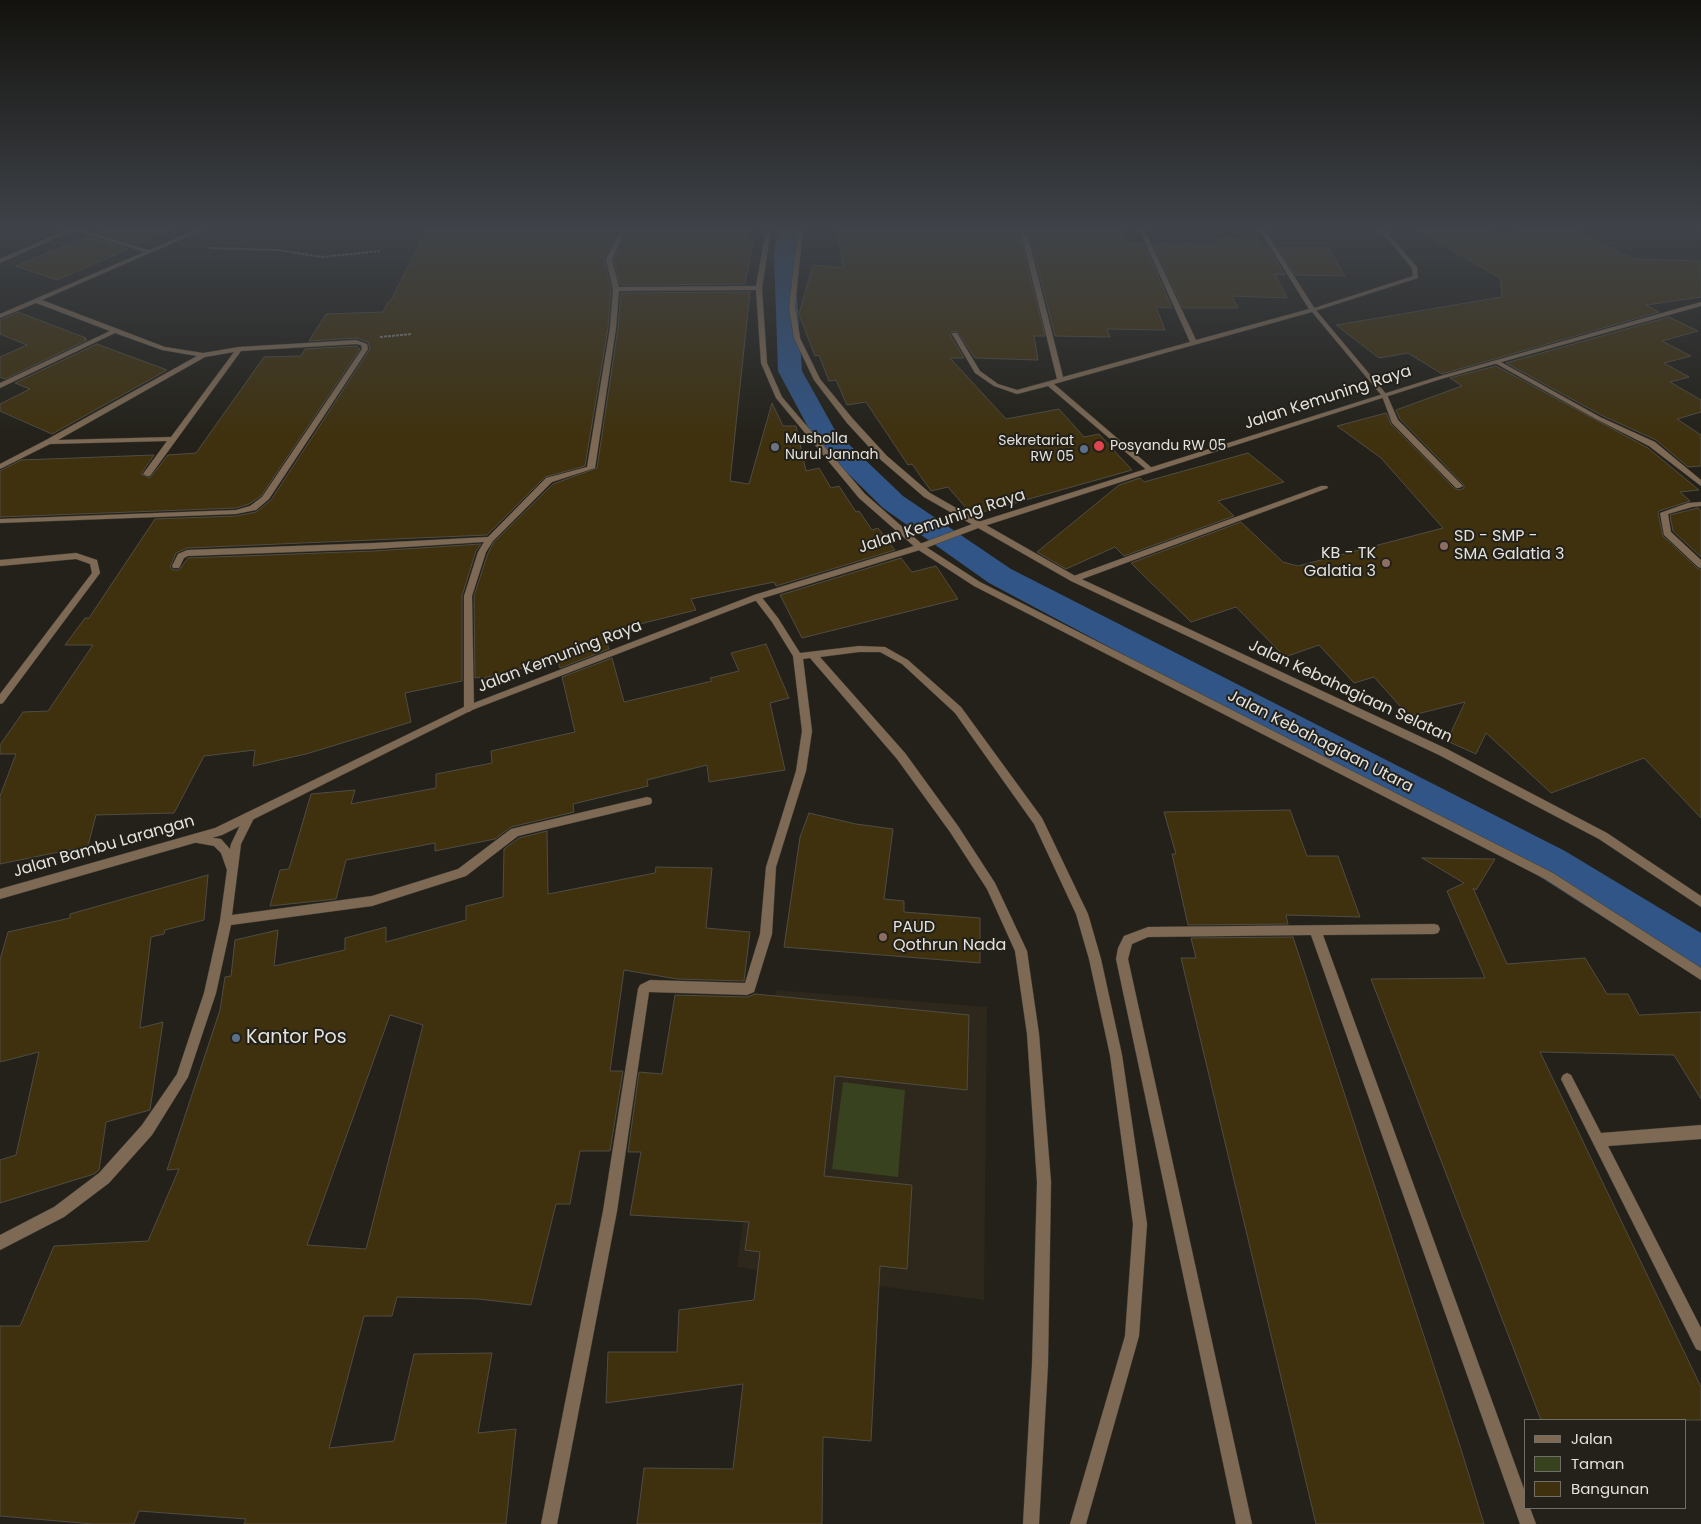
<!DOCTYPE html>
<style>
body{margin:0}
#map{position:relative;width:1701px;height:1524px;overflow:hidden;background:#232119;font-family:Poppins,sans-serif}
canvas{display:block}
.legend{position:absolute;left:1524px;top:1419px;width:162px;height:90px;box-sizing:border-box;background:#232119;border:1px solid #706e67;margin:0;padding:6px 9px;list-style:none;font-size:15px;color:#e4e2dd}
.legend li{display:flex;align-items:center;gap:10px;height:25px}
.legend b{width:25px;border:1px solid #706e67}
</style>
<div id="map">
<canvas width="1701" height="1524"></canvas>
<ul class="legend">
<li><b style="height:6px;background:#7e6a54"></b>Jalan</li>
<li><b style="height:14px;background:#38421f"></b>Taman</li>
<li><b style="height:14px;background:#3f310d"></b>Bangunan</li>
</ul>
</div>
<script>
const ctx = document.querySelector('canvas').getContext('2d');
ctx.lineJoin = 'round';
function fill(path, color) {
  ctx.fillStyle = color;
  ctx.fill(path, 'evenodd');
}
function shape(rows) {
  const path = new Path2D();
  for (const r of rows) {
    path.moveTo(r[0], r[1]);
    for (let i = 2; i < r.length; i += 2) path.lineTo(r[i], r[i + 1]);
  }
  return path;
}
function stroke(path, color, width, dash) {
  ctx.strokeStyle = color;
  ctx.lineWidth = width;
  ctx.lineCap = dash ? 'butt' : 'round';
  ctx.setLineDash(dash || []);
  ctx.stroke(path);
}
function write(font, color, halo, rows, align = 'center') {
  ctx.font = font + ' Poppins,sans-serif';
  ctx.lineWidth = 4;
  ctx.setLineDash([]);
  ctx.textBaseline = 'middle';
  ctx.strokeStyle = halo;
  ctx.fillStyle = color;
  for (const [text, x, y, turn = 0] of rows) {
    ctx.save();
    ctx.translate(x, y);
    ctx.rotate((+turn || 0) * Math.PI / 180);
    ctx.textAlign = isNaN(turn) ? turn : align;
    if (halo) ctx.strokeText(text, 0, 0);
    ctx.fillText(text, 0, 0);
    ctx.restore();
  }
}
fill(shape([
 [776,990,987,1007,984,1300,737,1267,764,1063]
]), '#2d281b');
fill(shape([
 [843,1082,905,1090,898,1177,832,1169]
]), '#38421f');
fill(shape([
 [778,229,798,229,794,254,802,371,836,432,903,496,1011,569,1565,851,1701,933,1701,975,1686,970,1537,875,989,583,883,508,816,442,778,371,774,254,778,229]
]), '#315586');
const building = shape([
 [105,229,173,229,137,244,97,232,105,229],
 [427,229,591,229,595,233,616,234,604,259,611,289,608,328,585,466,545,477,487,535,187,548,176,553,170,567,173,570,179,570,188,558,374,551,481,544,476,551,462,596,462,681,405,693,411,722,306,754,253,766,255,750,204,756,174,813,96,815,88,846,0,864,0,796,16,754,0,754,0,745,23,712,48,711,93,645,65,645,85,618,89,618,155,519,236,516,256,512,271,500,370,349,368,342,356,338,309,341,326,314,383,312,388,302,390,302,427,229],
 [626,229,751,230,748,242,753,242,745,284,620,285,614,260,626,229],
 [1018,229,1045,336,1034,336,1038,360,975,358,957,331,952,332,950,335,964,358,950,358,1006,419,1059,409,1084,437,1099,434,1132,470,972,515,948,487,931,491,912,464,908,465,866,402,847,405,836,380,829,381,819,355,815,356,799,314,813,265,843,268,838,230,1018,229],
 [1028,229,1122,229,1128,244,1144,244,1172,308,1156,307,1165,330,1107,329,1110,337,1055,336,1028,229],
 [1415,229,1484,229,1496,235,1533,229,1574,229,1633,259,1701,261,1701,297,1646,305,1659,312,1442,374,1408,353,1379,358,1336,325,1502,297,1500,278,1415,229],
 [88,236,128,249,57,280,15,266,88,236],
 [1214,238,1257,239,1261,247,1268,248,1285,275,1275,274,1287,298,1232,296,1238,308,1183,308,1153,244,1217,245,1214,238],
 [1278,248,1328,248,1345,276,1295,275,1278,248],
 [750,292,730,481,749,484,772,403,783,426,796,426,806,471,819,468,831,488,839,486,856,512,859,511,872,530,878,528,895,550,776,586,774,582,691,599,696,610,604,633,609,649,560,668,557,659,480,679,480,677,475,678,474,596,488,553,494,542,553,484,597,468,618,328,621,293,750,292],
 [18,312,86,338,84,339,87,340,5,379,0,377,0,357,27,345,0,334,0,320,18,312],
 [1669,317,1698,331,1662,341,1691,356,1664,363,1689,377,1670,382,1701,400,1701,412,1677,419,1701,435,1701,466,1688,467,1656,440,1601,415,1506,363,1669,317],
 [97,344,167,370,52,434,0,411,0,404,30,389,15,383,97,344],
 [356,346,360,349,261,496,249,504,236,508,0,517,0,471,21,460,154,455,141,474,150,478,168,455,196,453,264,357,301,356,305,349,356,346],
 [1496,366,1648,448,1699,490,1680,492,1690,501,1659,511,1658,513,1663,536,1697,568,1701,570,1701,818,1644,758,1551,793,1486,733,1476,754,1447,741,1465,702,1409,716,1374,677,1354,683,1319,645,1285,657,1236,607,1191,622,1131,563,1241,522,1283,562,1298,566,1443,528,1381,458,1337,426,1386,413,1391,424,1455,489,1460,490,1464,488,1464,485,1400,419,1396,410,1462,386,1450,378,1496,366],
 [1248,453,1284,482,1218,501,1234,516,1124,556,1115,547,1066,569,1037,552,1119,485,1140,478,1144,482,1248,453],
 [1698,508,1701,511,1701,557,1673,531,1670,515,1698,508],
 [901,558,912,572,936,566,958,599,802,638,780,595,901,558],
 [766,644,789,698,770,703,785,770,709,782,707,765,647,780,648,786,573,804,574,812,511,827,495,839,435,851,435,843,346,860,336,899,270,906,280,870,289,869,311,794,355,790,351,804,436,788,436,774,492,763,491,751,575,732,562,677,612,658,624,702,712,681,710,678,739,671,731,653,766,644],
 [1290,810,1307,856,1338,856,1360,917,1286,915,1288,924,1188,925,1172,854,1176,854,1164,812,1290,810],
 [809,813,856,824,893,829,884,899,904,901,904,912,980,918,980,963,784,947,800,837,809,813],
 [547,831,548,894,655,873,656,867,712,868,706,928,750,932,744,981,677,979,624,970,610,1071,623,1071,610,1151,580,1151,570,1204,556,1204,531,1305,478,1299,397,1297,392,1316,364,1316,329,1448,394,1441,414,1354,492,1353,478,1433,516,1429,506,1524,244,1524,246,1519,139,1511,134,1524,93,1524,0,1516,0,1326,20,1326,54,1246,148,1241,179,1169,167,1170,220,1010,225,977,231,976,235,940,278,930,274,966,345,950,345,938,386,927,386,942,466,920,466,906,503,897,504,849,519,838,547,831],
 [390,1015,423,1025,366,1249,307,1245,390,1015],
 [1422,858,1495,859,1476,890,1473,888,1507,964,1585,958,1607,994,1628,994,1639,1015,1701,1012,1701,1099,1674,1055,1540,1052,1701,1387,1701,1420,1541,1420,1371,979,1485,978,1447,891,1464,883,1422,858],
 [208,875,204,920,165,930,164,934,151,937,140,1028,163,1022,150,1110,106,1122,99,1170,94,1174,0,1203,0,1160,16,1155,39,1052,0,1062,0,960,8,932,70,918,70,914,208,875],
 [1293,937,1460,1446,1484,1524,1316,1524,1181,958,1196,958,1191,938,1293,937],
 [755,994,969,1015,967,1090,835,1076,824,1176,912,1185,907,1269,880,1266,871,1441,823,1437,822,1524,637,1524,644,1468,733,1469,743,1384,606,1403,608,1352,677,1352,679,1310,754,1300,760,1252,745,1250,749,1222,630,1215,641,1152,628,1152,639,1072,662,1074,675,995,747,997,755,994]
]);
fill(building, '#3f310d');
stroke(building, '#504c44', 1);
const service = shape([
 [1379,229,1384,229,1417,267,1418,278,1315,311,1311,311,1311,309,1413,276,1412,268,1379,229],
 [1697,229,1701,229,1701,231,1698,230,1697,229],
 [1321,486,1327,486,1328,488,1077,581,1074,582,1070,579,1071,577,1321,486]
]);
const minor = shape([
 [69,229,79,229,149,250,198,229,205,229,42,300,165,347,203,353,239,347,356,340,367,344,368,349,269,499,256,510,236,514,0,523,0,519,236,510,250,506,262,497,362,349,361,345,356,344,241,351,150,476,147,476,143,474,167,441,50,444,0,469,0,464,46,440,197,356,162,350,115,333,0,388,0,383,110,331,36,303,0,318,0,314,144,252,74,230,0,263,0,259,69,229],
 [234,352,171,437,58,440,205,357,234,352],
 [593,229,623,229,625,230,612,260,619,287,756,286,766,229,771,229,762,288,767,363,782,397,865,494,923,545,980,582,1553,873,1701,968,1701,980,1545,879,974,586,917,549,859,498,776,398,761,363,756,290,619,291,616,328,595,468,552,482,493,541,486,552,472,596,474,708,472,710,469,712,464,708,464,596,478,552,484,542,374,549,188,556,184,558,179,568,173,568,172,566,178,554,187,550,374,543,488,537,546,478,587,467,610,328,613,289,606,260,619,232,595,231,593,229],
 [798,229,803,229,795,307,800,338,820,379,853,419,887,456,930,493,1077,577,1447,749,1607,833,1701,896,1701,907,1599,839,1439,755,1071,581,924,497,881,460,847,423,814,380,794,338,789,307,798,229],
 [1020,229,1026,229,1063,377,1190,342,1139,229,1144,229,1196,340,1309,309,1259,229,1264,229,1315,309,1387,395,1398,420,1463,486,1459,488,1456,488,1392,423,1382,396,1312,312,1054,384,1152,468,1153,470,1149,472,1048,386,1017,394,994,386,975,373,952,334,953,333,957,333,980,371,998,384,1017,390,1057,379,1020,229],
 [1495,361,1499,361,1600,417,1655,442,1701,480,1701,486,1649,446,1596,419,1495,363,1495,361],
 [1701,502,1701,506,1692,507,1668,514,1671,532,1701,560,1701,568,1698,567,1664,535,1660,513,1688,503,1701,502],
 [76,553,97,560,100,573,3,703,0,704,0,694,92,573,90,564,76,559,0,566,0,560,76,553],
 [757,594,760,595,778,618,800,653,859,646,885,647,908,660,961,707,1042,818,1088,914,1101,959,1122,1055,1147,1224,1139,1336,1086,1524,1070,1524,1125,1336,1133,1224,1110,1055,1089,959,1076,914,1034,824,955,713,902,664,880,652,859,652,820,657,905,753,958,826,995,883,1027,951,1039,1034,1051,1182,1048,1365,1039,1524,1023,1524,1032,1365,1037,1182,1027,1034,1015,951,987,889,950,832,897,759,810,658,803,659,812,731,806,771,776,867,772,934,754,992,747,995,649,992,617,1211,557,1524,541,1524,603,1211,638,989,640,985,650,980,745,983,760,934,766,867,796,771,802,731,793,656,772,622,753,597,757,594],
 [647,797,651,798,652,801,651,804,518,836,466,876,372,906,231,925,216,993,188,1077,152,1135,109,1183,64,1217,0,1250,0,1235,54,1207,99,1173,142,1125,177,1074,204,993,220,921,227,870,221,853,214,846,192,842,191,839,192,836,196,835,221,839,230,849,231,844,245,815,249,814,253,815,254,818,241,844,232,915,372,896,458,869,511,829,647,797],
 [1434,924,1438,925,1440,929,1438,933,1434,934,1323,935,1525,1492,1525,1508,1530,1508,1536,1524,1520,1524,1311,935,1148,937,1132,944,1128,959,1252,1524,1236,1524,1116,959,1118,948,1124,936,1148,927,1434,924],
 [1567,1073,1571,1075,1601,1133,1701,1125,1701,1139,1608,1146,1701,1328,1701,1351,1696,1349,1561,1079,1563,1075,1567,1073]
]);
const tertiary = shape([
 [1701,302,1701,306,1441,379,981,527,923,549,760,599,472,710,222,835,0,899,0,889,215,828,466,706,754,595,917,545,975,523,1437,377,1701,302]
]);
stroke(service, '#3e3c34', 1);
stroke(minor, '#3e3c34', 1);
stroke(tertiary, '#3e3c34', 1);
stroke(shape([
 [210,248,278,250,322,257,380,251],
 [380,337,412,334]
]), '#83817b', 2, [3, 1]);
fill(service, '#7e6a54');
fill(minor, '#7e6a54');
fill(tertiary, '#7e6a54');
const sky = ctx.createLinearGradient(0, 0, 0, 442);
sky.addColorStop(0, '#13120e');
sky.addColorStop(0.52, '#3f4349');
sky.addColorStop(1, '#3f434900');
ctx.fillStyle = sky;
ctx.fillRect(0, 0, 1701, 442);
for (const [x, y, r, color] of [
 [1099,446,6,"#e0444e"],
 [775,447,5,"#6b7280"],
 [1084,449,5,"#5c6f8a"],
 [1444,546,5,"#8d6e63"],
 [1386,563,5,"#8d6e63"],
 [883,937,5,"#8d6e63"],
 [236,1038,5,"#5c6f8a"]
]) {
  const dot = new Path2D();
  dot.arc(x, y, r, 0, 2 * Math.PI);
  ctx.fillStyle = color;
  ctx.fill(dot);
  stroke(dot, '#232119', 2);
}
write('14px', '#e4e2dd', '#232119', [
 ["Musholla",785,439],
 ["Nurul Jannah",785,455],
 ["Sekretariat",1074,441,"right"],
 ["RW 05",1074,457,"right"],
 ["Posyandu RW 05",1110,446]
], 'left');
write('16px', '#e4e2dd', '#232119', [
 ["Jalan Kemuning Raya",1328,398,-18],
 ["Jalan Kemuning Raya",942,522,-18],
 ["Jalan Kemuning Raya",560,657,-21],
 ["Jalan Kebahagiaan Selatan",1350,692,25],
 ["Jalan Kebahagiaan Utara",1320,742,27],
 ["Jalan Bambu Larangan",104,847,-16]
]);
write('16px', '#e4e2dd', '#232119', [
 ["SD - SMP -",1454,537],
 ["SMA Galatia 3",1454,555],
 ["KB - TK",1376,554,"right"],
 ["Galatia 3",1376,572,"right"],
 ["PAUD",893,928],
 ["Qothrun Nada",893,946]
], 'left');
write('19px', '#e4e2dd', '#232119', [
 ["Kantor Pos",246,1038]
], 'left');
</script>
